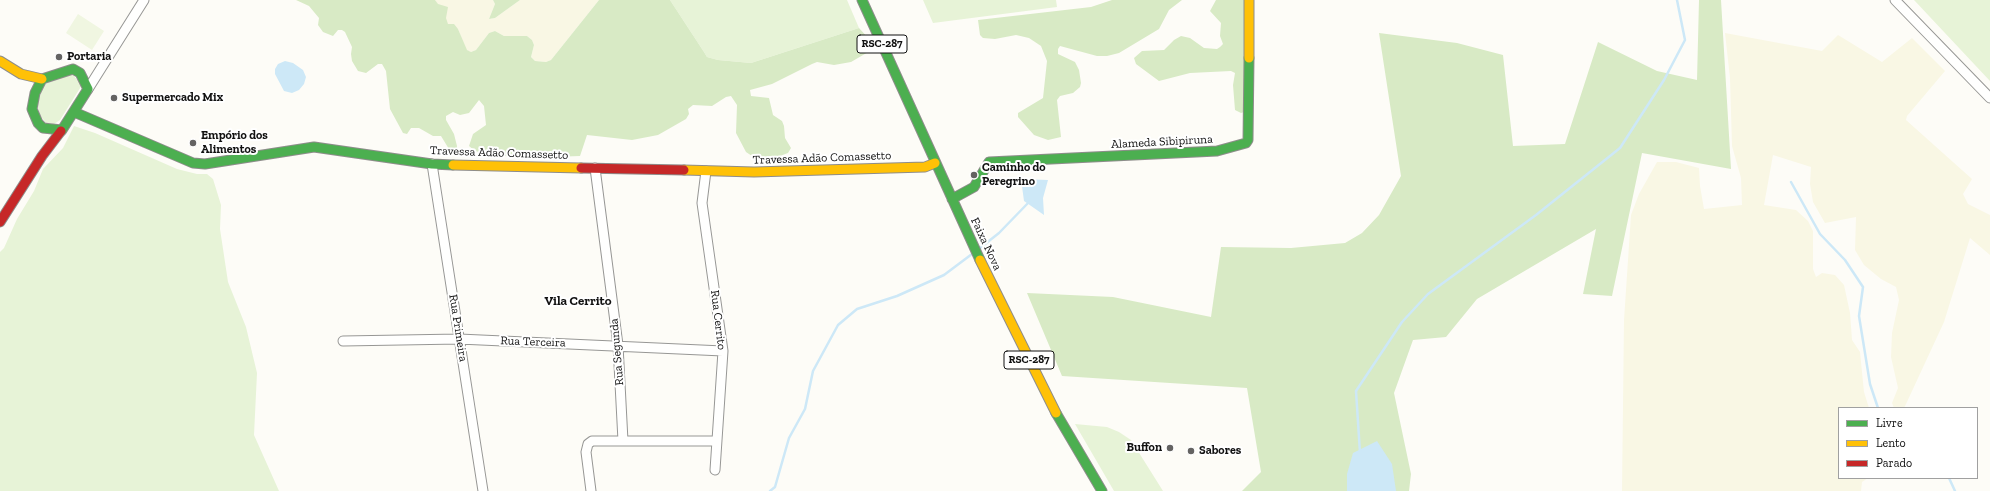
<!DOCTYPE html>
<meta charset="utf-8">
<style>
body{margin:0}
#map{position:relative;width:1990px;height:491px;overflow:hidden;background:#fdfcf7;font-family:"Zilla Slab",serif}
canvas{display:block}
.legend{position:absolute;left:1838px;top:407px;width:140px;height:72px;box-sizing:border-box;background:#fff;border:1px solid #a0a0a0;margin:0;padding:5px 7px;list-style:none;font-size:12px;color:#111}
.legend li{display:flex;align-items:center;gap:8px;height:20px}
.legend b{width:20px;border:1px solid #a0a0a0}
</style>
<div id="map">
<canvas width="1990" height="491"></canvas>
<ul class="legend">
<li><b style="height:5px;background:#4caf50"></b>Livre</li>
<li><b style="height:5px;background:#ffc107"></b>Lento</li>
<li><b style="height:5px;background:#c62828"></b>Parado</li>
</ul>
</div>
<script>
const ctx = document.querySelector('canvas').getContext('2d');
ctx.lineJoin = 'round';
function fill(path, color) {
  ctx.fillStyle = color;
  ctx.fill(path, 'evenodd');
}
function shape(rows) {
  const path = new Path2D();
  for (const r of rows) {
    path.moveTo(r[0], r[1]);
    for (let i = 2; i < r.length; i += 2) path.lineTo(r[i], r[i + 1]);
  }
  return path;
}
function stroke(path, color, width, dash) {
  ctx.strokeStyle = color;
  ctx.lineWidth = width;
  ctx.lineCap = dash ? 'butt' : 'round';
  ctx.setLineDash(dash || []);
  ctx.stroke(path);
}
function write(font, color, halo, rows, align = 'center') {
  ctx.font = font + ' "Zilla Slab",serif';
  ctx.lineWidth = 4;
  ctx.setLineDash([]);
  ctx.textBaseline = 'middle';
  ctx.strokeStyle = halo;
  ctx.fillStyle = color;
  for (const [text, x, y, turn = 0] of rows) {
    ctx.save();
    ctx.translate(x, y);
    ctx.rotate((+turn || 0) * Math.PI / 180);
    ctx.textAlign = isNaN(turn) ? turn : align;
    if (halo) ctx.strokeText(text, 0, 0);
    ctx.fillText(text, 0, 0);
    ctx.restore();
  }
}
fill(shape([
 [435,0,493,0,495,4,489,19,495,18,520,0,599,0,551,60,546,62,535,61,531,57,534,45,532,40,527,36,504,36,495,31,489,33,476,50,471,52,466,50,458,29,448,25],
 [1725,33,1822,51,1838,35,1882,62,1912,38,1945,71,1907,116,1906,120,1972,179,1963,194,1968,204,1990,215,1990,255,1970,238,1944,322,1906,404,1904,408,1894,408,1892,403,1898,388,1891,357,1892,333,1899,300,1896,287,1881,279,1864,265,1855,250,1856,217,1825,223,1813,202,1810,184,1811,167,1773,155,1764,205,1796,210,1808,221,1813,231,1813,269,1816,277,1822,273,1835,275,1844,285,1850,313,1852,340,1860,352,1864,392,1869,408,1839,408,1839,478,1868,478,1862,482,1861,491,1622,491,1624,320,1631,215,1639,194,1657,162,1676,162,1699,168,1700,186,1704,209,1742,205,1741,178,1732,146,1730,78]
]), '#f9f7e4');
fill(shape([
 [670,0,847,0,859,28,751,63,718,60,707,57,704,52],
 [923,0,1056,0,1057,7,933,23],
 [1914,0,1990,0,1990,81],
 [72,74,82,85,60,120,54,124,46,123,40,115,38,108,38,102,44,83],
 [74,126,95,133,177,169,197,174,207,174,213,179,221,205,220,229,228,282,246,327,257,373,254,435,279,491,0,491,0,252,4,248,17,219,34,191,43,169,63,148],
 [1075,424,1107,427,1119,432,1131,440,1163,491,1114,491]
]), '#e7f3d7');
fill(shape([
 [296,0,435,0,438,4,448,7,446,18,448,24,454,24,458,29,467,50,471,52,476,50,489,33,495,31,504,36,527,36,532,40,534,45,531,57,535,61,546,62,551,60,599,0,670,0,704,52,707,57,718,60,751,63,859,28,870,40,872,46,870,51,851,62,834,65,817,62,812,64,772,84,750,90,751,96,769,98,773,115,782,121,784,126,785,138,791,148,788,153,777,157,755,158,746,152,736,133,737,105,731,96,726,97,712,106,693,105,688,109,689,114,686,119,658,135,632,140,587,135,580,156,523,158,488,154,475,151,469,146,473,134,486,125,484,106,479,100,469,113,460,115,453,112,446,116,446,120,454,134,457,146,456,155,452,154,441,136,433,136,419,128,411,128,407,134,403,133,390,109,386,71,382,64,378,64,366,73,358,71,352,61,351,54,352,47,345,32,342,30,338,30,333,36,323,32,318,25,319,18,309,6],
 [493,0,520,0,495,18,489,19,495,4],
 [1112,0,1182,0,1169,10,1159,29,1119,53,1107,56,1097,56,1060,46,1058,49,1058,54,1075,62,1079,70,1081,83,1080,87,1073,93,1060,96,1057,100,1061,137,1048,140,1034,135,1018,117,1018,113,1043,98,1047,61,1041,46,1029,38,1016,35,995,39,983,38,980,35,978,20,1091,7],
 [1216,0,1246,0,1244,112,1241,113,1235,110,1233,85,1235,73,1231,71,1190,73,1159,81,1136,64,1134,58,1142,51,1164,50,1174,40,1181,36,1190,38,1204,48,1217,49,1220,47,1223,44,1220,36,1221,23,1210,11],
 [1699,0,1721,0,1731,169,1642,153,1612,296,1583,294,1596,229,1477,299,1446,337,1413,340,1394,393,1411,474,1409,491,1242,491,1261,472,1247,388,1062,376,1027,293,1113,297,1211,317,1221,247,1291,248,1345,243,1362,233,1379,215,1401,176,1379,33,1457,43,1503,55,1513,146,1565,144,1598,42,1657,71,1697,80]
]), '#d8eac5');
fill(shape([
 [78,14,104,31,92,50,66,33]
]), '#f0f6e1');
fill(shape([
 [285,61,293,63,303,70,306,77,304,84,299,90,292,93,284,91,275,74,275,69,278,64],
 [1021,179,1048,180,1043,198,1044,215,1024,201],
 [1377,441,1392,464,1396,491,1347,491,1347,474,1353,453]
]), '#cde8f7');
stroke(shape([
 [1791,182,1820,234,1845,260,1863,287,1859,316,1870,384,1878,408],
 [980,248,999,233,1029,202],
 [1360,453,1356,391,1402,322,1428,294,1536,215,1620,148,1664,80,1685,40,1677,0],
 [1949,478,1955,491],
 [770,491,775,487,789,438,805,409,813,371,838,325,857,309,897,296,944,275,972,254]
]), '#cde8f7', 2.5);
const street = shape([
 [1895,0,1990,98],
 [88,89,144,0],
 [432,164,483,491],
 [595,168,618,345,623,441],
 [706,171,702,203,723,351,715,470],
 [343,341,459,339,723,351],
 [591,491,586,452,588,444,592,441,717,441]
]);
const fast = shape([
 [862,0,980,260],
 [74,112,193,163,205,164,314,147,432,164,453,165],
 [61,131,62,130,88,89,80,73,73,69,42,79,35,93,32,109,38,123,43,128,62,130],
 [952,199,974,187,989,162,1217,151,1246,143,1248,140,1249,58],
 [1056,413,1102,491]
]);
const slow = shape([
 [1249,58,1249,0],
 [0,61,21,74,42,79],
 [453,165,581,168],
 [684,170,754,172,925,167,935,163],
 [980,260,1056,413]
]);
const jam = shape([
 [581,168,684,170],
 [0,222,42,156,61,131]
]);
stroke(street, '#979795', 11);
stroke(fast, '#8e8d8b', 11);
stroke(slow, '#8e8d8b', 11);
stroke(jam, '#8e8d8b', 11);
stroke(street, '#fffffe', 9);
stroke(fast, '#4caf50', 9);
stroke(slow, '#ffc107', 9);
stroke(jam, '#c62828', 9);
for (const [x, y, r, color] of [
 [59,57,4,"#646362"],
 [114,98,4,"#646362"],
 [193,143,4,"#646362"],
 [974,175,4,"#646362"],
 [1170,448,4,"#646362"],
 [1191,451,4,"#646362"]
]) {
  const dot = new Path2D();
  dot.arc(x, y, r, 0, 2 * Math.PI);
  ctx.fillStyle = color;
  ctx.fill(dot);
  stroke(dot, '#fff', 1.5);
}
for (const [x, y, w] of [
 [882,44,50],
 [1029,360,50]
]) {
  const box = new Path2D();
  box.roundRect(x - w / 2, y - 9, w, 18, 3);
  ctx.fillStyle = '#fff';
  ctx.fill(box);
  stroke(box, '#111', 1);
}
write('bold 11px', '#111', null, [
 ["RSC-287",882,44],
 ["RSC-287",1029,360]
]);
write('bold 12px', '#111', '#fff', [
 ["Portaria",67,57],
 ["Supermercado Mix",122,98],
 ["Empório dos",201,136],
 ["Alimentos",201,150],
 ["Caminho do",982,168],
 ["Peregrino",982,182],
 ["Buffon",1162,448,"right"],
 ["Sabores",1199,451]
], 'left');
write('12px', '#111', '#fff', [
 ["Alameda Sibipiruna",1162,142,-3],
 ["Travessa Adão Comassetto",499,153,2],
 ["Travessa Adão Comassetto",822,158,-2],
 ["Faixa Nova",986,244,65],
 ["Rua Cerrito",718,320,83],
 ["Rua Primeira",458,328,81],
 ["Rua Terceira",533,342,2],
 ["Rua Segunda",617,352,-95]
]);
write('bold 13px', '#111', '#fff', [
 ["Vila Cerrito",578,301]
]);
</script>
